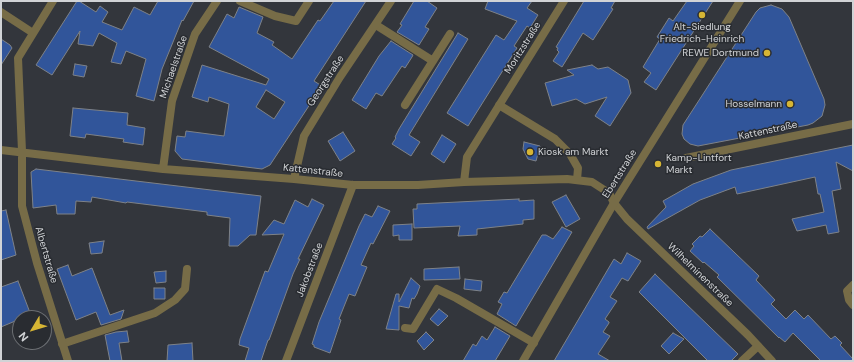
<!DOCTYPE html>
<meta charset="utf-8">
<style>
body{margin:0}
#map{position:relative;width:854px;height:362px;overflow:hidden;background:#33363c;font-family:"DM Sans",sans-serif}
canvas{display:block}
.frame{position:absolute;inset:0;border:2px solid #d1d3d6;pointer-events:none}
.north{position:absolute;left:12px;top:310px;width:40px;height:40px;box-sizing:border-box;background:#292c31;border:1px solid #6c6f73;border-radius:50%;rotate:232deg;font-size:11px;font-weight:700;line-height:16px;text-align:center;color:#d1d3d6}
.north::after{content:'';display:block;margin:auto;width:14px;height:18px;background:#d6b534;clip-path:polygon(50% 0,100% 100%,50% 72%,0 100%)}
</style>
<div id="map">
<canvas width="854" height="362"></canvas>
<div class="frame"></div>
<div class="north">N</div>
</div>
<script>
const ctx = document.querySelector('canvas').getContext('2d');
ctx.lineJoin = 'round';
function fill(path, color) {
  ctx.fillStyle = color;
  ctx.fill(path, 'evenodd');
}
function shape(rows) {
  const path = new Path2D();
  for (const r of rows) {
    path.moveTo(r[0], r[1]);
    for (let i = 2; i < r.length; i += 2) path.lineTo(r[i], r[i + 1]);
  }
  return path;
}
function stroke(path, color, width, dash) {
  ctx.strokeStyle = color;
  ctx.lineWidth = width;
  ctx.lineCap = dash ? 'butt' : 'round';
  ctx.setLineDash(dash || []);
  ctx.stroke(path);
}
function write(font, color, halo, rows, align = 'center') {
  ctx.font = font + ' "DM Sans",sans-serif';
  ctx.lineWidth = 3;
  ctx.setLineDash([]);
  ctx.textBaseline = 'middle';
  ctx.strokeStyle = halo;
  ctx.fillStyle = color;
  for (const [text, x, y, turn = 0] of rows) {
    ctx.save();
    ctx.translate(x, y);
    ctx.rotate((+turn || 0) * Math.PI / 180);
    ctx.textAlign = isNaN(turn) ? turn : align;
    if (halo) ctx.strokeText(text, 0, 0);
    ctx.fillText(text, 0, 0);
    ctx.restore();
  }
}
const building = shape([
 [77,1,79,1,96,12,100,6,108,12,102,22,122,30,134,7,150,15,158,1,194,1,183,21,182,20,162,69,154,101,136,96,146,59,126,51,121,64,111,62,117,43,99,33,93,46,78,44,80,31,52,75,36,65,77,1],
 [334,1,366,1,314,81,322,86,270,165,262,169,182,159,175,151,177,136,185,137,186,131,224,136,229,104,209,97,208,102,192,97,202,65,266,85,269,79,209,47,227,14,234,18,239,7,263,17,257,33,274,42,272,45,292,59,318,20,320,21,334,1],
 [266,90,285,102,274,119,256,107,266,90],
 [414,1,427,1,437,8,425,27,429,29,419,45,397,32,402,25,400,24,414,1],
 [488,1,532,1,527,8,538,15,530,28,527,26,514,46,517,48,468,126,447,113,496,35,504,40,517,21,485,9,488,1],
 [584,1,615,1,611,8,613,9,593,40,583,33,562,67,553,61,559,52,557,50,558,48,556,47,584,1],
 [687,1,713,1,656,90,644,82,651,73,643,67,660,39,657,37,669,18,673,21,687,1],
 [771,5,782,9,789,17,824,99,825,105,822,116,813,123,808,125,698,146,690,144,684,139,682,134,683,125,756,12,760,8,771,5],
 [458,33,468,39,409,135,420,142,411,156,392,144,396,138,395,137,399,129,458,33],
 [1,39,10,45,12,48,1,65,1,39],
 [391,41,413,55,412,57,405,68,402,66,382,96,376,93,366,109,352,100,379,56,391,41],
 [75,64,87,66,84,77,73,75,75,64],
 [592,65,598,69,608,67,628,80,631,93,610,126,595,116,607,97,585,104,576,99,552,106,545,83,574,75,567,70,592,65],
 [73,108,128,113,127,125,145,128,143,145,123,142,124,139,86,134,85,138,70,136,73,108],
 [343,132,355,151,340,161,328,141,343,132],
 [442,135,456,144,444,163,431,154,442,135],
 [524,142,540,146,536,161,528,159,523,149,524,142],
 [853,145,853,171,836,162,841,189,832,191,839,232,828,234,826,225,797,231,792,219,824,212,820,194,818,194,815,177,737,194,735,187,700,200,648,229,647,227,666,207,663,201,693,184,731,170,853,145],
 [36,169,261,196,256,235,250,235,238,246,229,246,230,218,207,215,207,212,127,202,126,203,92,197,91,202,76,201,75,214,57,214,56,205,33,208,31,172,36,169],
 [566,195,580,219,566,227,552,202,566,195],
 [312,199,324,205,298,259,300,259,293,274,269,340,268,340,261,361,245,361,249,348,239,345,240,339,265,271,268,272,284,234,262,235,274,220,284,224,295,200,308,207,312,199],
 [519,199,519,201,534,200,534,219,523,220,523,224,477,229,477,235,458,236,460,226,414,228,413,209,417,209,417,204,519,199],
 [378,206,390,211,373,244,371,243,361,265,367,267,355,296,349,294,339,319,341,320,330,353,314,347,314,345,312,344,319,322,359,226,365,214,372,217,378,206],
 [6,210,16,255,1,260,1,211,6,210],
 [412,224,412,240,399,240,399,235,393,236,393,225,412,224],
 [562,227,572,232,516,326,497,314,502,304,498,302,504,292,507,293,542,235,546,235,553,239,562,227],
 [710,229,759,276,756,280,775,300,771,304,786,319,795,310,804,319,808,315,831,339,835,336,842,343,840,345,853,359,853,361,821,361,793,333,785,342,779,337,779,338,717,277,719,275,704,262,703,263,690,251,694,246,692,244,700,236,702,237,710,229],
 [104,241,102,253,91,254,89,243,104,241],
 [627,253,641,261,628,281,622,278,610,297,617,301,605,319,609,322,609,323,603,332,610,336,598,354,610,361,554,361,614,259,621,264,627,253],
 [68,265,72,276,92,268,110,315,124,310,121,319,101,325,96,312,76,320,57,269,68,265],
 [459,267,460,279,424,280,424,269,459,267],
 [166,271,166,282,156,283,154,272,166,271],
 [655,274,738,354,731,361,708,361,639,292,655,274],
 [411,278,420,286,417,294,414,299,412,298,409,308,399,306,399,330,386,329,396,294,399,294,399,302,411,278],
 [465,279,482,281,481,291,464,289,465,279],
 [18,281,32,318,20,318,20,319,1,327,1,287,18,281],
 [154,288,165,288,165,299,154,299,154,288],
 [439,309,448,316,438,326,430,319,439,309],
 [495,327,510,336,495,361,463,361,473,344,476,346,482,336,487,340,495,327],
 [127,331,129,342,119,343,122,361,110,361,105,335,116,332,127,331],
 [426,332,434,340,424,350,417,341,426,332],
 [673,333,684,339,669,354,661,346,673,333],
 [192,343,193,361,167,361,168,345,192,343]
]);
fill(building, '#31559a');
stroke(building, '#7e8288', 1);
stroke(shape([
 [240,1,275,16,296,21,309,1],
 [376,25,433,61],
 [405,105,450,34],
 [853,285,847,291,849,300,853,305],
 [405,328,413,329,437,289,456,298,534,343],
 [62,344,155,313,175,300,185,289,187,269],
 [742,361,758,346]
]), '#776c47', 8);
stroke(shape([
 [53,1,18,58,22,151,22,206,37,263,68,361],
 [1,12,33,33],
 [499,105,555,139,570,154,578,168,577,180],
 [1,150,163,169,294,179,353,185,418,185,464,182,567,179,592,182,609,193,614,203,627,219,748,335,772,361],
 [686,158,853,124],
 [163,169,172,101,195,34,217,1],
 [294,179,304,136,340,77,391,1],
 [464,182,467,157,564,1],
 [286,361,353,185]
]), '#776c47', 8);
stroke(shape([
 [523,361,614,203,740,1]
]), '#776c47', 8);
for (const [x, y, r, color] of [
 [702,15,4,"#d6b534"],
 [767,53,4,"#d6b534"],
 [790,104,4,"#d6b534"],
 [530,152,4,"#d6b534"],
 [658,164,4,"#d6b534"]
]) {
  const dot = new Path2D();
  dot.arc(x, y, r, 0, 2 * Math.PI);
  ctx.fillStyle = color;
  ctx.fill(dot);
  stroke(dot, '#292c31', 1.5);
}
write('10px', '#d1d3d6', '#292c31', [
 ["Alt-Siedlung",702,27,"center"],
 ["Friedrich-Heinrich",702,39,"center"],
 ["REWE Dortmund",759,53],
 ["Hosselmann",782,104],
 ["Kiosk am Markt",538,152,"left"],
 ["Kamp-Lintfort",666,158,"left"],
 ["Markt",666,170,"left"]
], 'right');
write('10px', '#d1d3d6', '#292c31', [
 ["Moritzstraße",523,48,-58],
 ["Michaelstraße",174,67,-71],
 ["Georgstraße",326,81,-57],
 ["Kattenstraße",768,131,-12],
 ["Kattenstraße",313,171,6],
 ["Ebertstraße",620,174,-58],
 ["Albertstraße",46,255,74],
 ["Jakobstraße",310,270,-69],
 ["Wilhelminenstraße",700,275,44]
]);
</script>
